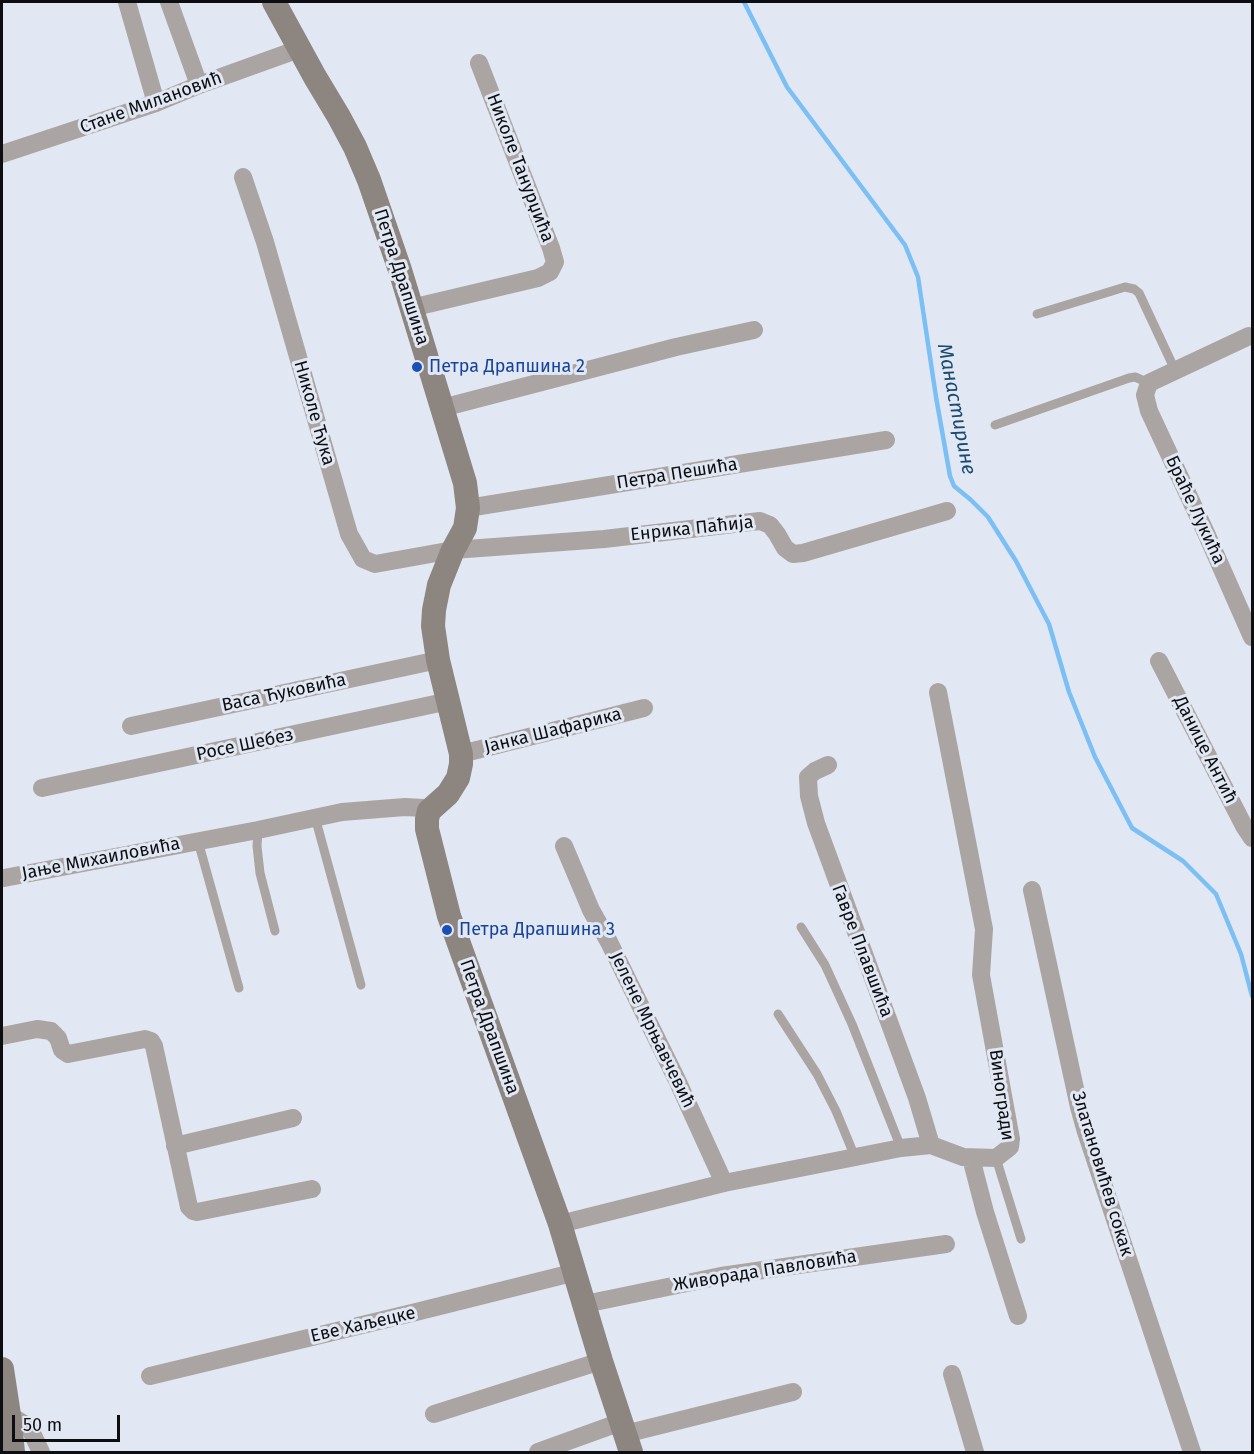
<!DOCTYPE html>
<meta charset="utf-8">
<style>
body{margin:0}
#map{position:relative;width:1254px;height:1454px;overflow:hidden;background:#e2e8f3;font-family:"Fira Sans",sans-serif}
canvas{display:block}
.frame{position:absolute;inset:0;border:3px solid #0c0e12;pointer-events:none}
.scale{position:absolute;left:12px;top:1415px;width:108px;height:27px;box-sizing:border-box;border:3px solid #0c0e12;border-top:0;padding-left:8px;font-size:18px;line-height:21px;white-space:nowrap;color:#0c0e12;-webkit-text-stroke:4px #e2e8f3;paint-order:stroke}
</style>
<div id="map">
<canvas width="1254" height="1454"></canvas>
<div class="frame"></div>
<div class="scale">50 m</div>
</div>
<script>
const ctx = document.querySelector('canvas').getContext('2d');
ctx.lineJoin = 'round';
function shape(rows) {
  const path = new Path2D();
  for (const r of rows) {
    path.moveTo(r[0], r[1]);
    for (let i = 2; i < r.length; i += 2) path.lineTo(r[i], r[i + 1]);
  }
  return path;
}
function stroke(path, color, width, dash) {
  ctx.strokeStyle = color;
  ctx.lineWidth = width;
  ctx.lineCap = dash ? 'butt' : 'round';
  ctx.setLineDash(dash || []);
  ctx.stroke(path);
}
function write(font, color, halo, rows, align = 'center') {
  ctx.font = font + ' "Fira Sans",sans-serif';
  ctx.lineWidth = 6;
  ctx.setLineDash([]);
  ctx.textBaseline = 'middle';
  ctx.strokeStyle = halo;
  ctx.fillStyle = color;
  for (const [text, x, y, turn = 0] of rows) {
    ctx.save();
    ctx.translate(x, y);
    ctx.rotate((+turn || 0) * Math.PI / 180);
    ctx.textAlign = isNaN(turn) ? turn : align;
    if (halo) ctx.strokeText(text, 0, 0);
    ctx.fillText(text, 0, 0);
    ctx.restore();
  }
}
stroke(shape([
 [744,2,787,87,905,245,918,277,936,397,950,476,954,486,971,500,988,517,1016,561,1049,624,1069,692,1095,757,1132,828,1183,861,1216,894,1241,954,1252,996]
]), '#7cbff5', 4.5);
stroke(shape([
 [1037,314,1125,287,1134,289,1139,293,1175,370],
 [995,425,1129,378,1135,377,1149,383],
 [315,817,361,985],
 [258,830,257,846,260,873,275,931],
 [198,841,239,988],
 [801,927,825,965,852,1024,901,1148],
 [778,1014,817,1074,836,1111,855,1157],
 [996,1158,1021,1239]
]), '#aaa5a2', 9);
stroke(shape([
 [127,2,156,103],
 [169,2,199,85],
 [2,154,156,103,199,85,299,49],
 [243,177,265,242,349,534,363,559,375,564,453,550,604,539,760,521,770,525,777,534,785,548,793,554,803,553,947,511],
 [411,308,538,278,550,272,555,262,551,248,479,63],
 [1249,336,1149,383,1145,395,1149,411,1206,533,1252,637],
 [442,408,676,347,754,330],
 [468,508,886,440],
 [1159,661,1244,826,1252,838],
 [131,726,438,660],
 [461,754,644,708],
 [828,765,815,771,808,777,809,796,816,823,917,1098,931,1145],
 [42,788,449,701],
 [564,846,591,910,609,942,677,1080,724,1183],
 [4,878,258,830,342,812,405,807,424,808,429,811],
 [1032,890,1079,1107,1086,1132,1192,1452],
 [2,1036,37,1029,51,1031,58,1038,62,1050,68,1054,145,1039,151,1041,154,1046,189,1207,193,1211,197,1212,312,1189],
 [175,1146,293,1118],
 [971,1158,985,1212,1018,1316],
 [560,1224,724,1183,901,1148,931,1145,963,1157,996,1158,1010,1147,1011,1139,981,975,984,929,938,692],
 [585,1304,721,1276,946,1244],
 [952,1374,975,1452],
 [150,1376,416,1312,576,1272],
 [434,1414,601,1361],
 [9,1415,24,1424,31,1431,41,1452],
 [625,1434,793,1392],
 [538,1452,621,1422]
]), '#aaa5a2', 18);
stroke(shape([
 [274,2,315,77,339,117,355,147,369,180,400,270,465,483,468,508,465,528,453,550,439,585,434,610,433,626,438,660,461,754,461,764,458,778,448,794,429,811,427,819,427,829,449,916,560,1224,601,1361,631,1452],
 [2,1369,9,1415,13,1452]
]), '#8c8580', 24);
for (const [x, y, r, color] of [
 [417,367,6,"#1a4fb4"],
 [447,930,6,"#1a4fb4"]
]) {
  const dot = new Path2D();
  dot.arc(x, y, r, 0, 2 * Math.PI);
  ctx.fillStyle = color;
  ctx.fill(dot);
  stroke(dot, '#e2e8f3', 2);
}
write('18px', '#0c0e12', '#e2e8f3', [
 ["Стане Милановић",151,103,-20],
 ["Николе Танурџића",520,168,69],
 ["Петра Драпшина",401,277,72],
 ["Николе Ћука",314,413,74],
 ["Петра Пешића",677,474,-9],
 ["Браће Лукића",1195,510,65],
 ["Енрика Паћија",692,529,-6],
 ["Васа Ћуковића",284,693,-12],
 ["Јанка Шафарика",553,731,-14],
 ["Росе Шебез",245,745,-12],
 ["Данице Антић",1205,750,63],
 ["Јање Михаиловића",101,859,-11],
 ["Гавре Плавшића",862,951,69],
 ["Петра Драпшина",489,1027,70],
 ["Јелене Мрњавчевић",652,1030,64],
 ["Виногради",1001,1095,82],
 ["Златановићев сокак",1102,1174,73],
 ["Живорада Павловића",765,1271,-9],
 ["Еве Хаљецке",363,1325,-13]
]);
write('18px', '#164399', '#e2e8f3', [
 ["Петра Драпшина 2",429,367],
 ["Петра Драпшина 3",459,930]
], 'left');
write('italic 20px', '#1a4b6f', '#e2e8f3', [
 ["Манастирине",956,409,79]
]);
</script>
